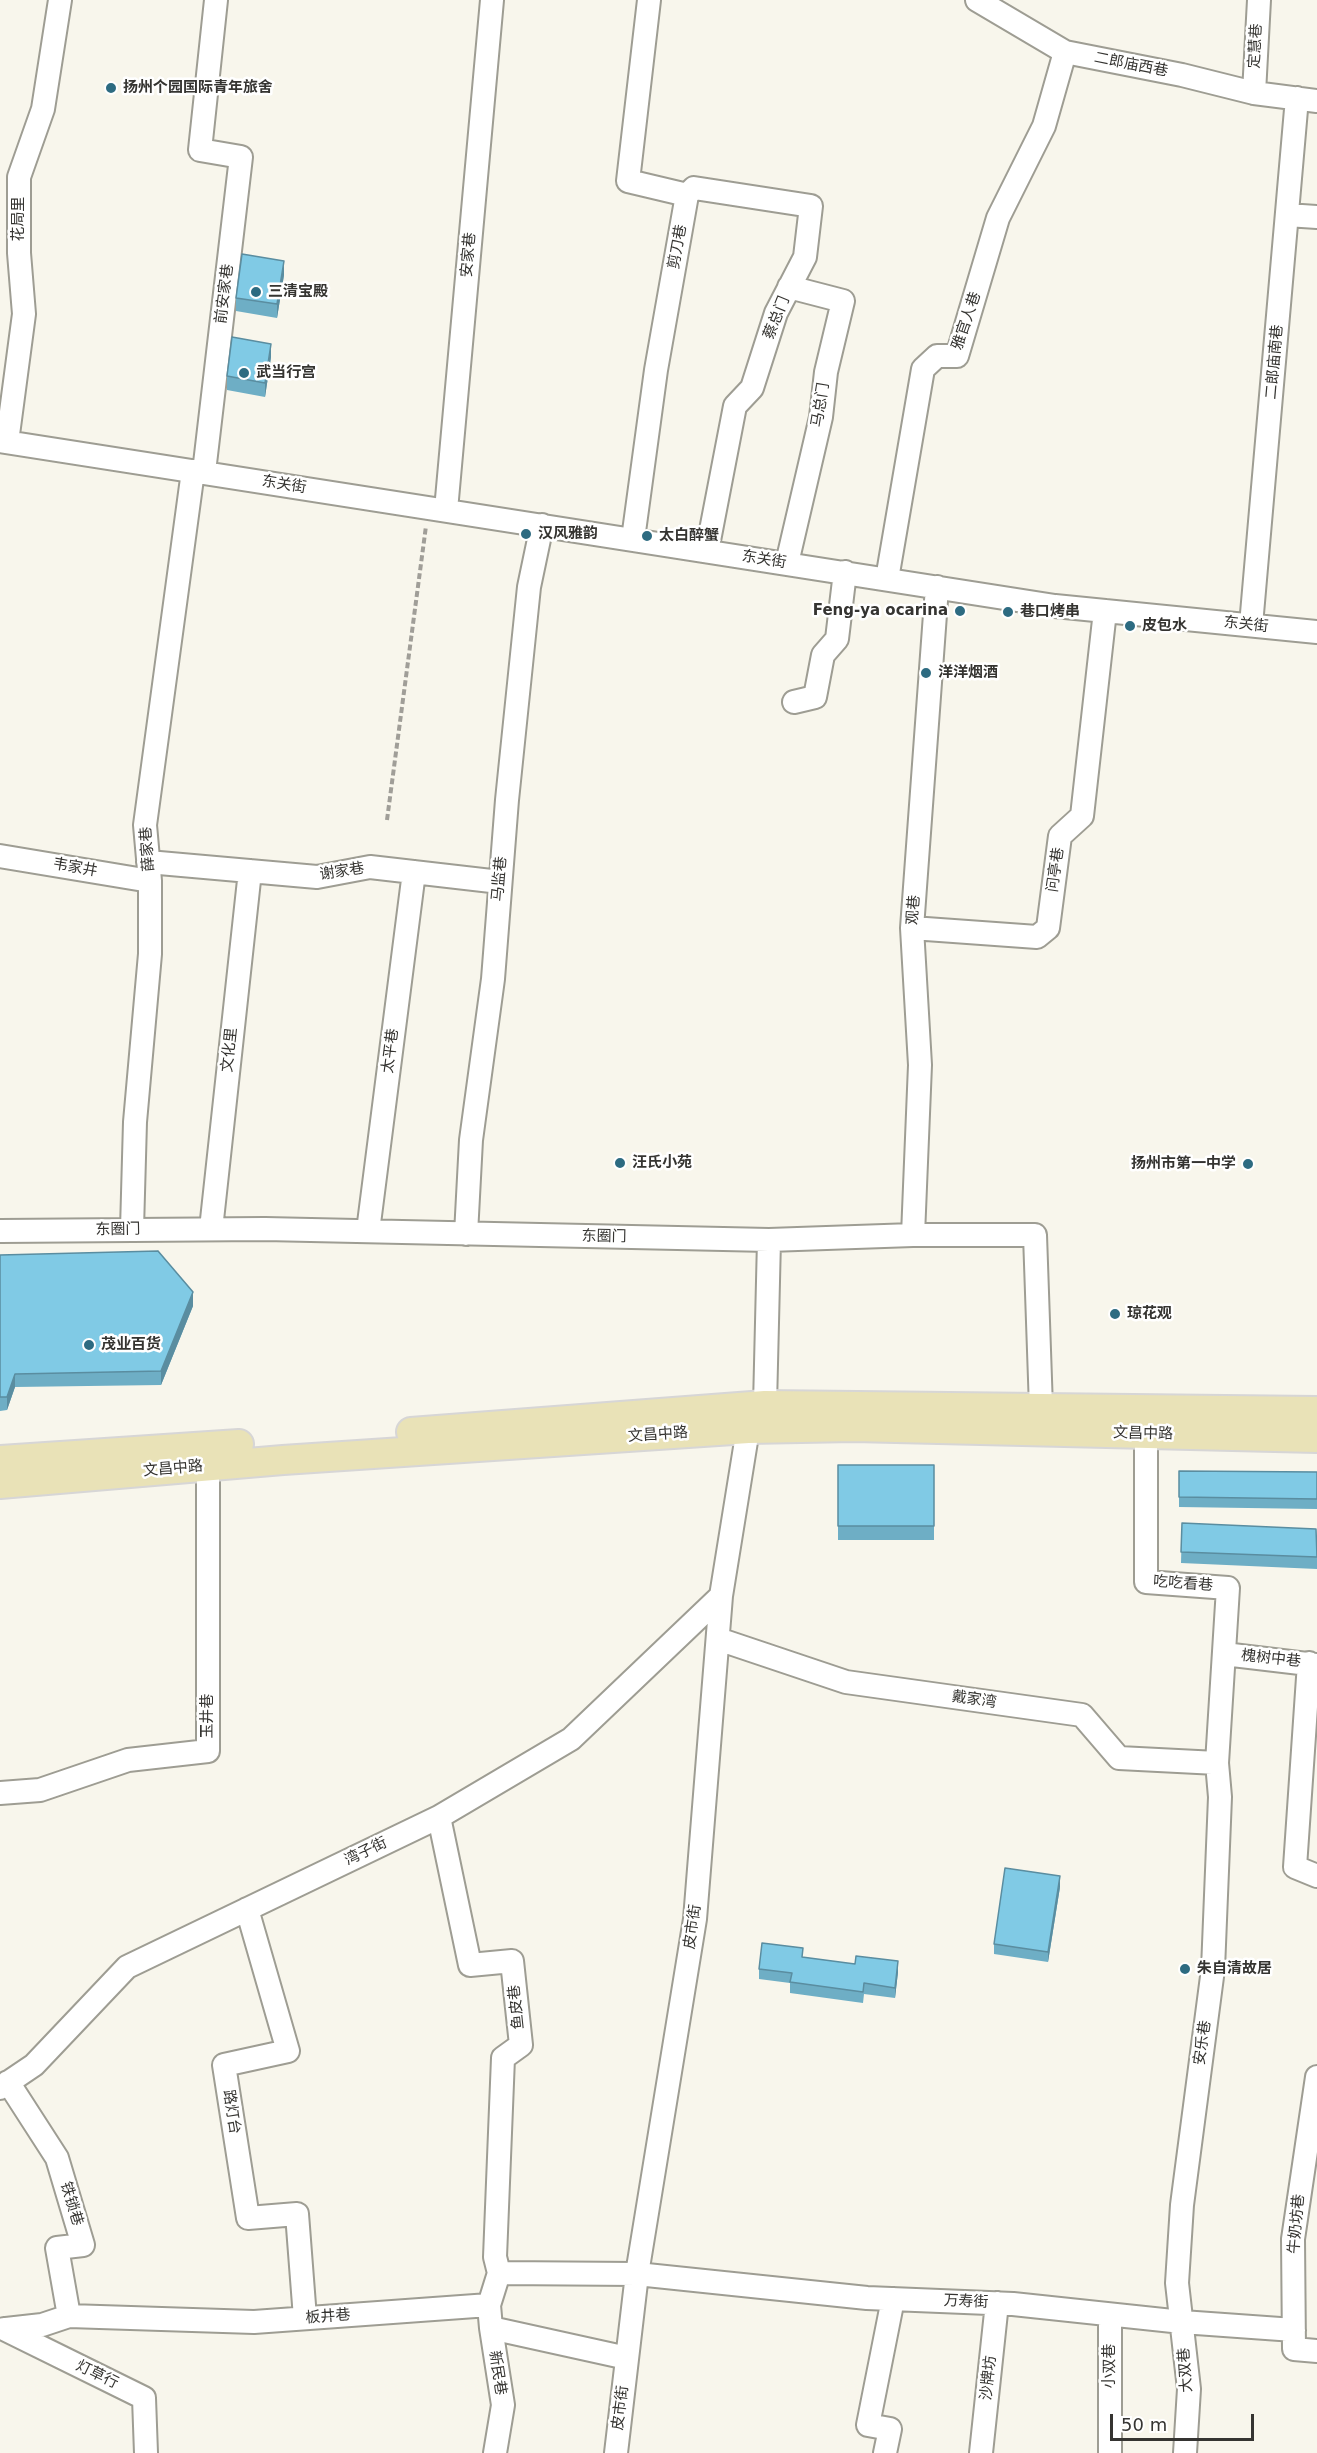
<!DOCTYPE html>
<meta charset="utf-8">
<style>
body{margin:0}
#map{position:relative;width:1317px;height:2453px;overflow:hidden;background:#f8f6ec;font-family:"DejaVu Sans",sans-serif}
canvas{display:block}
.scale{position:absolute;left:1110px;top:2414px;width:144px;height:27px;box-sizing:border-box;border:3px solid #353431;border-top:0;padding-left:8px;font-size:18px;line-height:21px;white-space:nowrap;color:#353431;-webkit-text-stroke:4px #fff;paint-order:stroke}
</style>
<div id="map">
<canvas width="1317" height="2453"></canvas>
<div class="scale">50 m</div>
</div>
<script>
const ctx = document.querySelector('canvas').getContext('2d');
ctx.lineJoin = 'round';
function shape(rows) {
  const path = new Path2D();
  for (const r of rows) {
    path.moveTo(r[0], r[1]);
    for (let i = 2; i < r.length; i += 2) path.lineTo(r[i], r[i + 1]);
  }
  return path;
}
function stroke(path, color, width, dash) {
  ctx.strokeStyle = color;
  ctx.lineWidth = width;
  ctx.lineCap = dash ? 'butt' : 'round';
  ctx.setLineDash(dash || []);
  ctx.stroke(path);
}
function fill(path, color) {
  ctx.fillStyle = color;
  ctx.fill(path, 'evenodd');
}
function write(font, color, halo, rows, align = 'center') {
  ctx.font = font + ' "DejaVu Sans","Noto Sans SC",sans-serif';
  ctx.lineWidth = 5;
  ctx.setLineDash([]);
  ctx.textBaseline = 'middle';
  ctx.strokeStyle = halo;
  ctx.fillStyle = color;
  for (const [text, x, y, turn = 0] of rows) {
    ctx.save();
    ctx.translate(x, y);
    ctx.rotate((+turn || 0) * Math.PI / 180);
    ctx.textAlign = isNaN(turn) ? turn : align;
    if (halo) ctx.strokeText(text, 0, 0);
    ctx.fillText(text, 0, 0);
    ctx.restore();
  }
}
const minor = shape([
 [977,0,1065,52,1182,75,1254,93,1317,101],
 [1254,93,1259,0],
 [687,195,694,188,811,206,805,257,776,313,752,388,735,406,707,551],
 [1287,215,1317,217],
 [0,441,1055,606,1317,632],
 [7,442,24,314,19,253,19,177,43,109,60,0],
 [204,472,241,157,200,150,216,0],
 [446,510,492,0],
 [633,539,656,370,687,195,628,181,649,0],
 [787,563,821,417,826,372,843,301,789,287],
 [887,579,923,369,937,356,957,356,998,218,1044,126,1065,52],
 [1251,625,1297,98],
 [794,702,815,697,823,655,837,639,845,572],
 [0,856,150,881],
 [148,862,317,877,370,867,500,882],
 [912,928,1037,937,1048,928,1060,836,1082,816,1105,611],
 [132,1229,135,1122,150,954,150,881,145,825,193,471],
 [211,1229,250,871],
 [0,1231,265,1229,769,1240,913,1235,1035,1235,1041,1408],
 [368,1231,414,872],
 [466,1234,471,1140,493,979,507,800,529,587,542,525],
 [913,1235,920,1065,912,928,937,587],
 [1146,1434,1146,1582,1228,1588,1217,1763,1220,1797,1213,1969,1182,2205,1177,2283,1189,2389,1185,2453],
 [718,1639,846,1682,1082,1715,1119,1758,1217,1763],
 [1224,1654,1317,1665],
 [1309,1663,1295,1867,1317,1876],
 [0,1793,40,1790,128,1760,208,1751,208,1466],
 [439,1817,470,1965,512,1961,521,2045,503,2058,495,2257,499,2273,489,2305],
 [247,1909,288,2051,224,2065,248,2218,297,2214,305,2318],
 [1317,2077,1293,2239,1294,2349,1317,2351],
 [8,2082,57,2158,83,2245,57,2248,69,2316],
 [0,2088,34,2065,127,1967,439,1817,571,1739,721,1596],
 [499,2273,637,2274,867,2298,1013,2304,1182,2322,1294,2330],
 [491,2328,503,2405,495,2453],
 [4,2329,144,2398,146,2453],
 [6,2329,42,2325,69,2316,254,2322,489,2305,491,2328,627,2358],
 [616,2453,637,2274,695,1919,721,1596,748,1429,765,1405,769,1240],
 [885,2453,890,2429,868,2425,893,2299],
 [981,2453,997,2303],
 [1110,2453,1110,2315]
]);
const major = shape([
 [411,1432,765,1405,1317,1411],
 [0,1460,239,1444],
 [0,1484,283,1460,748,1429,854,1427,1317,1438]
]);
stroke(minor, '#9e9d93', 26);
stroke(major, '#d7d6d6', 32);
stroke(shape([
 [387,820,426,526]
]), '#a09e98', 4, [6, 3]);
stroke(minor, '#fff', 22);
stroke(major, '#e9e2b7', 28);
fill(shape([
 [284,275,277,318,236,311,236,298],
 [271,357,265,397,227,390,227,376],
 [0,1255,193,1306,161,1385,15,1387,7,1410,0,1411],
 [838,1465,934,1465,934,1540,838,1540],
 [1179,1471,1317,1472,1317,1509,1179,1507],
 [1182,1523,1317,1537,1317,1569,1181,1563],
 [1060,1887,1048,1962,994,1954,994,1944],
 [803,1957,898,1972,895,1998,864,1994,863,2003,790,1993,790,1983,759,1979,759,1969]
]), '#6eaec5');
fill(shape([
 [284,261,284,275,277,318,277,304],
 [271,344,271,357,265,397,265,383],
 [193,1292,193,1306,161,1385,161,1371],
 [15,1374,15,1387,7,1410,7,1397],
 [1060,1876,1060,1887,1048,1962,1048,1952],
 [898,1961,898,1972,895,1998,895,1988]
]), '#5a8da0');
const building = shape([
 [242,254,284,261,277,304,236,298,242,254],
 [232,337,271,344,265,383,227,376,232,337],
 [158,1251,193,1292,161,1371,15,1374,7,1397,0,1397,0,1255,158,1251],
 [838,1465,934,1465,934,1526,838,1526,838,1465],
 [1179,1471,1317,1472,1317,1499,1179,1497,1179,1471],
 [1182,1523,1316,1529,1317,1557,1181,1552,1182,1523],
 [1005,1868,1060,1876,1048,1952,994,1944,1005,1868],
 [762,1943,803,1948,802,1957,855,1964,856,1956,898,1961,895,1988,864,1983,863,1992,790,1982,792,1973,759,1969,762,1943]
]);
fill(building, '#80cae5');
stroke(building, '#5a8da0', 1.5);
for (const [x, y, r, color] of [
 [111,88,6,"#2d6b81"],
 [256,292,6,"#2d6b81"],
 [244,373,6,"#2d6b81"],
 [526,534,6,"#2d6b81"],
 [647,536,6,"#2d6b81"],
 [960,611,6,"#2d6b81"],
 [1008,612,6,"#2d6b81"],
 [1130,626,6,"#2d6b81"],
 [926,673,6,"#2d6b81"],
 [620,1163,6,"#2d6b81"],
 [1248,1164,6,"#2d6b81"],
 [1115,1314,6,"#2d6b81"],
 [89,1345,6,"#2d6b81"],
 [1185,1969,6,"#2d6b81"]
]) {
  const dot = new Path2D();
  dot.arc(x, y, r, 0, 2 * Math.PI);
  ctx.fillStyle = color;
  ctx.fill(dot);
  stroke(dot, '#fff', 2);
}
write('15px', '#353431', '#fff', [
 ["定慧巷",1256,46,-87],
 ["二郎庙西巷",1131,65,11],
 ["花局里",19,219,-90],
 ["剪刀巷",678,247,-80],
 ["安家巷",469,255,-85],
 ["前安家巷",225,294,-83],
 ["蔡总门",777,318,-68],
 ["雅官人巷",967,321,-71],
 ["二郎庙南巷",1275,362,-85],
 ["马总门",821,405,-81],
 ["东关街",284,485,9],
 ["东关街",764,560,9],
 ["东关街",1246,625,6],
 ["薛家巷",148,849,-94],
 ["韦家井",75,868,10],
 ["问亭巷",1056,870,-82],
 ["谢家巷",342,872,-9],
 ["马监巷",500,879,-85],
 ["观巷",914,910,-86],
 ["文化里",230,1050,-84],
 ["太平巷",391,1051,-83],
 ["东圈门",118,1230,-1],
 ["东圈门",604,1237,1],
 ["文昌中路",1143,1434,1],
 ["文昌中路",658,1435,-4],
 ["文昌中路",173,1469,-5],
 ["吃吃看巷",1183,1584,4],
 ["槐树中巷",1271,1659,6],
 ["戴家湾",974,1700,8],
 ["玉井巷",208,1716,-90],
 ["湾子街",366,1852,-26],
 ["皮市街",693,1927,-82],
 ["鱼皮巷",517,2007,-96],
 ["安乐巷",1203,2043,-82],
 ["路灯台",231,2112,81],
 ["铁锁巷",71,2204,73],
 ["牛奶坊巷",1297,2224,-85],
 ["万寿街",966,2302,2],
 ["板井巷",328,2317,-4],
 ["小双巷",1110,2366,-90],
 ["大双巷",1186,2370,-94],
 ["新民巷",497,2373,81],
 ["灯草行",97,2375,26],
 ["沙牌坊",989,2378,-84],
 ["皮市街",621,2408,-83]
]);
write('bold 15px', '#353431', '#fff', [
 ["扬州个园国际青年旅舍",123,88],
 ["三清宝殿",268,292],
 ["武当行宫",256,373],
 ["汉风雅韵",538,534],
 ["太白醉蟹",659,536],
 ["Feng-ya ocarina",948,611,"right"],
 ["巷口烤串",1020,612],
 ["皮包水",1142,626],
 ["洋洋烟酒",938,673],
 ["汪氏小苑",632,1163],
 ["扬州市第一中学",1236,1164,"right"],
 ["琼花观",1127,1314],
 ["茂业百货",101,1345],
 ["朱自清故居",1197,1969]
], 'left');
</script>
